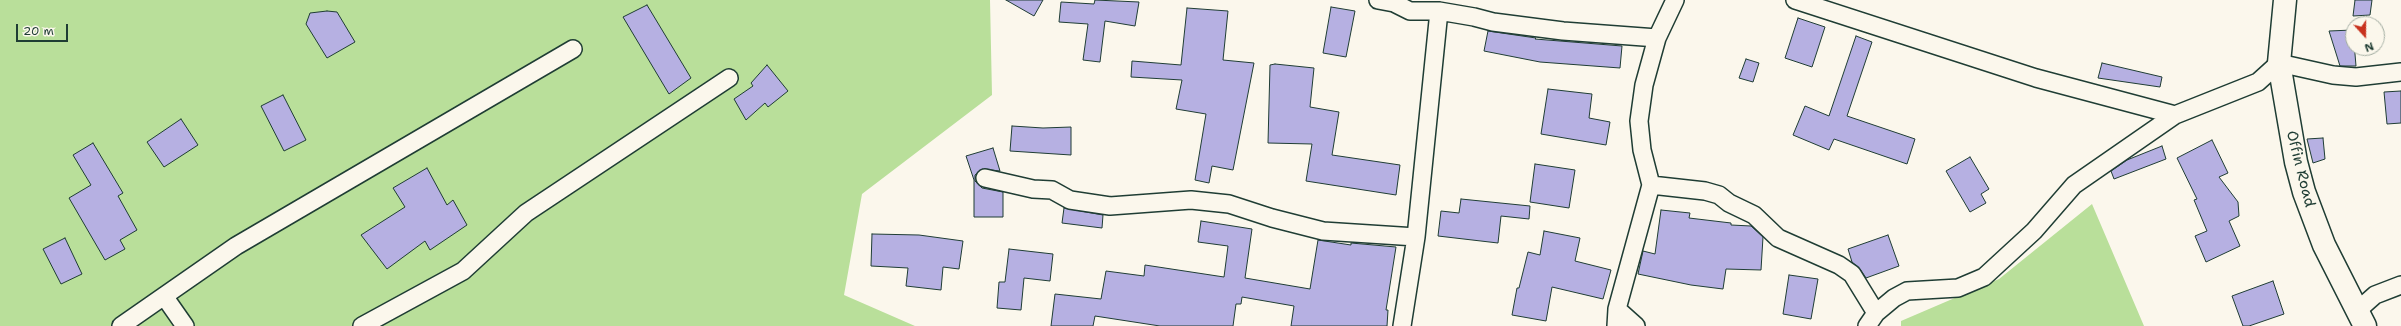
<!DOCTYPE html>
<style>
body{margin:0}
#map{position:relative;width:2401px;height:326px;overflow:hidden;background:#fbf7ec;font-family:"Shantell Sans",sans-serif}
canvas{display:block}
.north{position:absolute;left:2345px;top:16px;width:40px;height:40px;box-sizing:border-box;background:#fbf7ec;border:1px solid #a3ada2;border-radius:50%;rotate:159deg;font-size:11px;font-weight:700;line-height:16px;text-align:center;color:#1f3d34}
.north::after{content:'';display:block;margin:auto;width:14px;height:18px;background:#c8321e;clip-path:polygon(50% 0,100% 100%,50% 72%,0 100%)}
.scale{position:absolute;left:16px;top:24px;width:52px;height:18px;box-sizing:border-box;border:2px solid #1f3d34;border-top:0;padding-left:5px;font-size:12px;line-height:14px;white-space:nowrap;color:#1f3d34;-webkit-text-stroke:3px #fbf7ec;paint-order:stroke}
</style>
<div id="map">
<canvas width="2401" height="326"></canvas>
<div class="north">N</div>
<div class="scale">20 m</div>
</div>
<script>
const ctx = document.querySelector('canvas').getContext('2d');
ctx.lineJoin = 'round';
function fill(path, color) {
  ctx.fillStyle = color;
  ctx.fill(path, 'evenodd');
}
function shape(rows) {
  const path = new Path2D();
  for (const r of rows) {
    path.moveTo(r[0], r[1]);
    for (let i = 2; i < r.length; i += 2) path.lineTo(r[i], r[i + 1]);
  }
  return path;
}
function stroke(path, color, width, dash) {
  ctx.strokeStyle = color;
  ctx.lineWidth = width;
  ctx.lineCap = dash ? 'butt' : 'round';
  ctx.setLineDash(dash || []);
  ctx.stroke(path);
}
function write(font, color, halo, rows, align = 'center') {
  ctx.font = font + ' "Shantell Sans",sans-serif';
  ctx.lineWidth = 4;
  ctx.setLineDash([]);
  ctx.textBaseline = 'middle';
  ctx.strokeStyle = halo;
  ctx.fillStyle = color;
  for (const [text, x, y, turn = 0] of rows) {
    ctx.save();
    ctx.translate(x, y);
    ctx.rotate((+turn || 0) * Math.PI / 180);
    ctx.textAlign = isNaN(turn) ? turn : align;
    if (halo) ctx.strokeText(text, 0, 0);
    ctx.fillText(text, 0, 0);
    ctx.restore();
  }
}
fill(shape([
 [0,0,990,0,992,95,862,194,844,295,915,326,0,326],
 [2092,204,2144,326,1901,326,1901,321,1999,279]
]), '#b9df9a');
const building = shape([
 [1006,0,1043,0,1034,16,1006,0],
 [1095,0,1139,2,1135,26,1105,21,1100,62,1083,60,1088,24,1059,22,1061,2,1094,4,1095,0],
 [2355,0,2372,0,2370,15,2353,16,2355,0],
 [647,5,691,78,669,94,623,17,647,5],
 [1331,7,1355,11,1346,57,1323,53,1331,7],
 [1187,8,1228,11,1223,60,1254,63,1233,170,1212,166,1209,183,1195,180,1206,114,1176,109,1182,80,1131,77,1132,61,1181,65,1187,8],
 [327,11,337,12,355,42,327,58,306,24,310,13,327,11],
 [1798,18,1825,27,1812,67,1785,58,1798,18],
 [2353,30,2356,66,2340,66,2329,31,2353,30],
 [1488,31,1536,38,1535,39,1622,46,1620,68,1540,62,1484,51,1488,31],
 [1856,36,1872,42,1847,116,1915,139,1907,164,1834,139,1829,150,1793,135,1805,106,1829,116,1856,36],
 [1746,59,1759,63,1753,82,1739,78,1746,59],
 [2102,63,2162,77,2160,87,2098,78,2102,63],
 [1275,64,1314,68,1310,107,1339,112,1332,155,1400,165,1396,195,1306,181,1312,144,1268,143,1270,65,1275,64],
 [767,65,788,91,768,107,765,103,746,120,734,99,753,86,751,83,767,65],
 [1548,89,1592,94,1589,118,1610,122,1606,145,1541,134,1548,89],
 [2401,91,2401,123,2387,124,2384,92,2401,91],
 [283,95,306,140,284,151,261,106,283,95],
 [181,119,198,145,164,167,147,142,181,119],
 [1012,126,1043,128,1071,127,1071,155,1010,151,1012,126],
 [2323,138,2325,159,2313,163,2307,139,2323,138],
 [2212,140,2228,173,2219,177,2238,202,2239,216,2229,221,2240,246,2206,262,2195,236,2207,231,2194,200,2197,199,2177,158,2212,140],
 [93,143,123,193,118,196,137,230,120,240,125,249,105,260,69,198,91,185,73,155,93,143],
 [2162,146,2166,159,2114,179,2111,171,2127,160,2162,146],
 [993,148,1000,171,982,169,975,175,975,181,982,188,1003,192,1003,217,974,217,974,180,966,156,993,148],
 [1970,157,1989,189,1981,194,1986,203,1970,212,1946,171,1970,157],
 [1535,164,1575,170,1569,208,1530,202,1535,164],
 [427,168,447,205,453,200,467,225,430,250,425,241,387,269,361,235,405,207,393,188,427,168],
 [1461,199,1530,206,1529,219,1501,216,1498,243,1438,236,1441,211,1459,213,1461,199],
 [1064,208,1103,215,1102,228,1062,223,1064,208],
 [1661,210,1690,213,1689,218,1731,223,1731,225,1751,226,1763,237,1761,270,1726,269,1723,289,1691,285,1638,274,1643,251,1655,254,1661,210],
 [1201,221,1252,229,1245,278,1310,289,1318,240,1351,245,1351,243,1396,247,1386,310,1388,310,1387,326,1291,326,1294,306,1242,297,1241,304,1236,304,1233,326,1160,326,1095,316,1093,326,1051,326,1055,294,1101,299,1106,271,1144,276,1145,265,1224,277,1228,246,1198,242,1201,221],
 [1544,231,1580,238,1575,261,1611,270,1603,299,1552,287,1546,321,1512,315,1517,288,1519,288,1528,252,1540,255,1544,231],
 [872,234,919,235,963,241,959,269,943,267,941,290,906,286,908,268,871,266,872,234],
 [1888,235,1899,266,1866,278,1860,269,1852,262,1848,249,1888,235],
 [65,238,82,274,61,284,43,249,65,238],
 [1009,249,1053,254,1050,281,1024,278,1021,310,997,308,999,282,1005,282,1009,249],
 [1789,275,1818,279,1811,319,1783,314,1789,275],
 [2273,281,2284,314,2249,326,2243,326,2232,296,2273,281]
]);
fill(building, '#b6b0e2');
stroke(building, '#1f3d34', 1);
const street = shape([
 [1378,0,1394,3,1410,11,1439,11,1474,17,1493,22,1563,31,1657,38],
 [1795,0,2036,78,2175,115],
 [985,178,1033,189,1052,190,1070,200,1110,206,1191,200,1229,204,1272,218,1323,231,1416,237],
 [1651,185,1705,191,1719,195,1729,203,1754,215,1778,238,1839,265,1852,274,1876,313],
 [164,296,185,326],
 [1617,309,1636,326],
 [2357,311,2375,295,2401,285],
 [121,326,236,246,573,49],
 [362,326,463,271,526,213,729,78],
 [1402,326,1416,237,1439,11],
 [1616,326,1617,309,1651,185,1642,150,1639,121,1644,85,1657,38,1675,0],
 [1867,326,1876,313,1894,298,1907,291,1958,288,1984,277,2034,231,2074,185,2175,115,2258,82,2279,63,2333,75,2356,77,2401,72]
]);
const secondary = shape([
 [2285,0,2279,63,2296,162,2304,192,2324,245,2365,326]
]);
stroke(street, '#1f3d34', 20);
stroke(secondary, '#1f3d34', 25);
stroke(street, '#fbf7ec', 17);
stroke(secondary, '#fbf7ec', 22);
write('15px', '#1f3d34', '#fbf7ec', [
 ["Offin Road",2300,169,76]
]);
</script>
